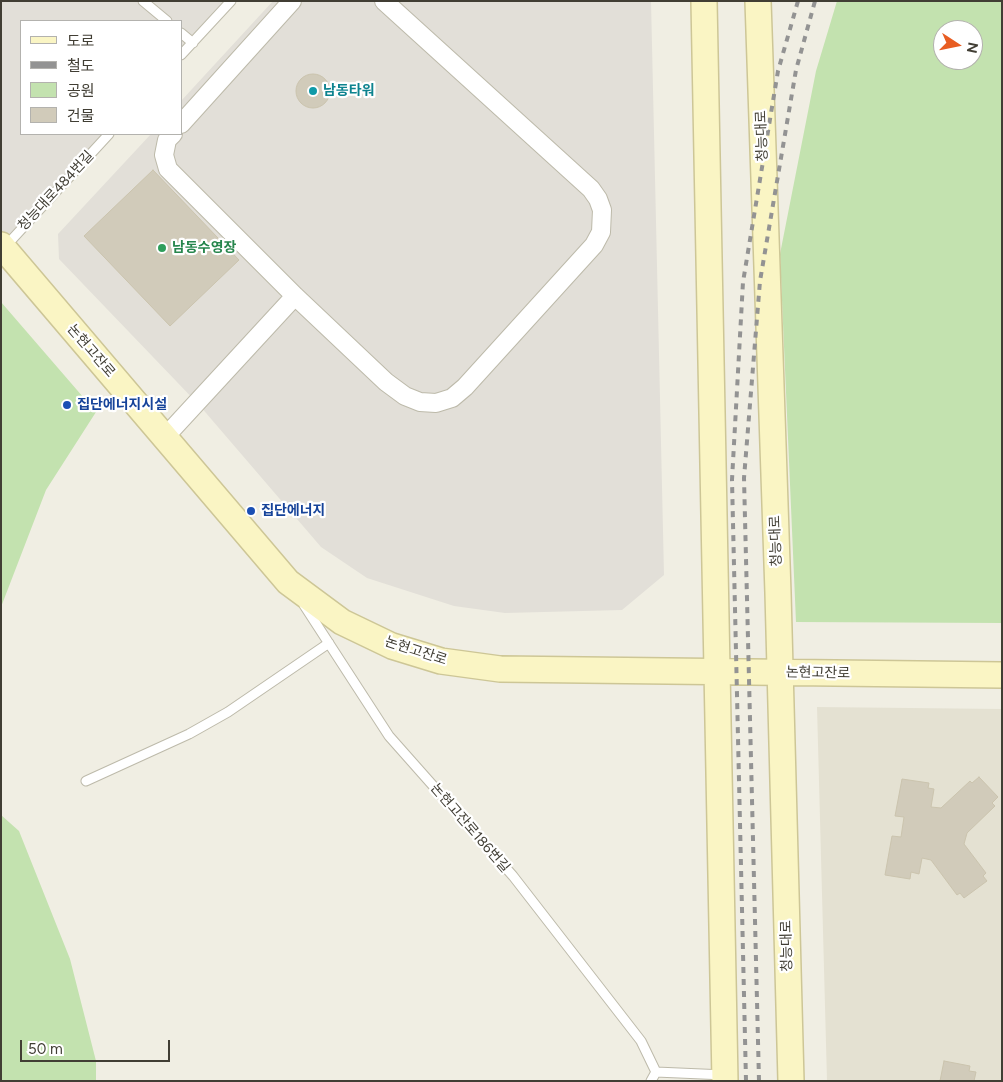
<!DOCTYPE html>
<meta charset="utf-8">
<style>
body{margin:0}
#map{position:relative;width:1003px;height:1082px;overflow:hidden;background:#f0eee3;font-family:Figtree,"Noto Sans KR",sans-serif}
canvas{display:block}
.frame{position:absolute;inset:0;border:2px solid #413e34;pointer-events:none}
.legend{position:absolute;left:20px;top:20px;width:162px;height:115px;box-sizing:border-box;background:#fff;border:1px solid #b3b2ae;margin:0;padding:6px 9px;list-style:none;font-size:15px;color:#413e34}
.legend li{display:flex;align-items:center;gap:10px;height:25px}
.legend b{width:25px;border:1px solid #b3b2ae}
.north{position:absolute;left:933px;top:20px;width:50px;height:50px;box-sizing:border-box;background:#fff;border:1px solid #b3b2ae;border-radius:50%;rotate:101deg;font-size:14px;font-weight:700;line-height:20px;text-align:center;color:#413e34}
.north::after{content:'';display:block;margin:auto;width:18px;height:22px;background:#e85d22;clip-path:polygon(50% 0,100% 100%,50% 72%,0 100%)}
.scale{position:absolute;left:20px;top:1040px;width:150px;height:22px;box-sizing:border-box;border:2px solid #413e34;border-top:0;padding-left:6px;font-size:15px;line-height:18px;white-space:nowrap;color:#413e34;-webkit-text-stroke:4px #fff;paint-order:stroke}
</style>
<div id="map">
<canvas width="1003" height="1082"></canvas>
<div class="frame"></div>
<ul class="legend">
<li><b style="height:6px;background:#faf5c4"></b>도로</li>
<li><b style="height:6px;background:#939393"></b>철도</li>
<li><b style="height:14px;background:#c3e2af"></b>공원</li>
<li><b style="height:14px;background:#d1cbba"></b>건물</li>
</ul>
<div class="north">N</div>
<div class="scale">50 m</div>
</div>
<script>
const ctx = document.querySelector('canvas').getContext('2d');
ctx.lineJoin = 'round';
function fill(path, color) {
  ctx.fillStyle = color;
  ctx.fill(path, 'evenodd');
}
function shape(rows) {
  const path = new Path2D();
  for (const r of rows) {
    if (r.length === 3) {
      path.moveTo(r[0] + r[2], r[1]);
      path.arc(r[0], r[1], r[2], 0, 2 * Math.PI);
      continue;
    }
    path.moveTo(r[0], r[1]);
    for (let i = 2; i < r.length; i += 2) path.lineTo(r[i], r[i + 1]);
  }
  return path;
}
function stroke(path, color, width, dash) {
  ctx.strokeStyle = color;
  ctx.lineWidth = width;
  ctx.lineCap = dash ? 'butt' : 'round';
  ctx.setLineDash(dash || []);
  ctx.stroke(path);
}
function write(font, color, halo, rows, align = 'center') {
  ctx.font = font + ' Figtree,"Noto Sans KR",sans-serif';
  ctx.lineWidth = 4.5;
  ctx.setLineDash([]);
  ctx.textBaseline = 'middle';
  ctx.strokeStyle = halo;
  ctx.fillStyle = color;
  for (const [text, x, y, turn = 0] of rows) {
    ctx.save();
    ctx.translate(x, y);
    ctx.rotate((+turn || 0) * Math.PI / 180);
    ctx.textAlign = isNaN(turn) ? turn : align;
    if (halo) ctx.strokeText(text, 0, 0);
    ctx.fillText(text, 0, 0);
    ctx.restore();
  }
}
fill(shape([
 [817,707,1002,709,1002,1081,827,1081]
]), '#e4e1d2');
fill(shape([
 [1,1,227,1,181,52,181,21,21,21,21,134,107,134,1,250],
 [273,1,651,1,664,575,622,610,505,613,454,606,367,578,321,547,200,406,59,259,58,234,151,134,181,134,181,101]
]), '#e2dfd8');
fill(shape([
 [837,1,1002,1,1002,623,796,622,780,254,816,71],
 [943,30,973,30,973,60,943,60],
 [1,302,96,412,46,490,1,607],
 [1,815,19,831,70,959,96,1061,96,1081,1,1081]
]), '#c3e2af');
const building = shape([
 [313,91,17],
 [153,170,239,260,170,326,84,236,153,170],
 [979,777,998,797,992,803,995,806,967,833,964,844,986,873,983,876,987,881,964,898,960,893,957,895,931,860,922,858,919,874,911,872,910,879,885,875,892,836,901,837,904,817,895,816,902,779,929,783,928,788,934,789,931,807,941,808,970,781,972,783,979,777],
 [944,1061,970,1066,969,1071,976,1072,974,1081,940,1081,944,1061]
]);
fill(building, '#d1cbba');
stroke(building, '#cbc4ae', 1);
const lane = shape([
 [143,1,167,21],
 [181,33,193,43],
 [181,55,231,1],
 [4,248,109,134],
 [304,605,389,736,513,876,641,1041,656,1072],
 [86,781,189,734,228,712,329,643],
 [651,1081,656,1072,725,1075]
]);
const street = shape([
 [181,124,292,1],
 [173,134,167,140,164,155,168,169,295,296,386,382,405,396,420,402,436,403,452,398,465,387,594,245,601,232,602,210,598,199,591,189,384,1],
 [165,437,295,296]
]);
const secondary = shape([
 [704,1,725,1081],
 [758,1,778,593,791,1081],
 [1,245,288,582,342,622,392,646,441,661,500,669,1002,675]
]);
stroke(lane, '#bdbaaa', 11);
stroke(street, '#bdbaaa', 20);
stroke(secondary, '#cdc696', 28);
stroke(lane, '#fff', 9);
stroke(street, '#fff', 18);
stroke(secondary, '#faf5c4', 25);
stroke(shape([
 [746,1081,732,480,743,282,778,71,798,1],
 [759,1081,744,478,760,281,796,70,815,1]
]), '#939393', 4, [6, 6]);
for (const [x, y, r, color] of [
 [313,91,5,"#0f9aa8"],
 [162,248,5,"#2e9e5b"],
 [67,405,5,"#1a4fb4"],
 [251,511,5,"#1a4fb4"]
]) {
  const dot = new Path2D();
  dot.arc(x, y, r, 0, 2 * Math.PI);
  ctx.fillStyle = color;
  ctx.fill(dot);
  stroke(dot, '#fff', 2);
}
write('bold 14px', '#0d838f', '#fff', [
 ["남동타워",323,91]
], 'left');
write('14px', '#413e34', '#fff', [
 ["청능대로",762,136,-92],
 ["청능대로484번길",56,191,-47],
 ["논현고잔로",91,351,49],
 ["청능대로",776,541,-92],
 ["논현고잔로",416,651,18],
 ["논현고잔로",818,673,1],
 ["논현고잔로186번길",470,828,49],
 ["청능대로",787,946,-91]
]);
write('bold 14px', '#27864d', '#fff', [
 ["남동수영장",172,248]
], 'left');
write('bold 14px', '#164399', '#fff', [
 ["집단에너지시설",77,405],
 ["집단에너지",261,511]
], 'left');
</script>
